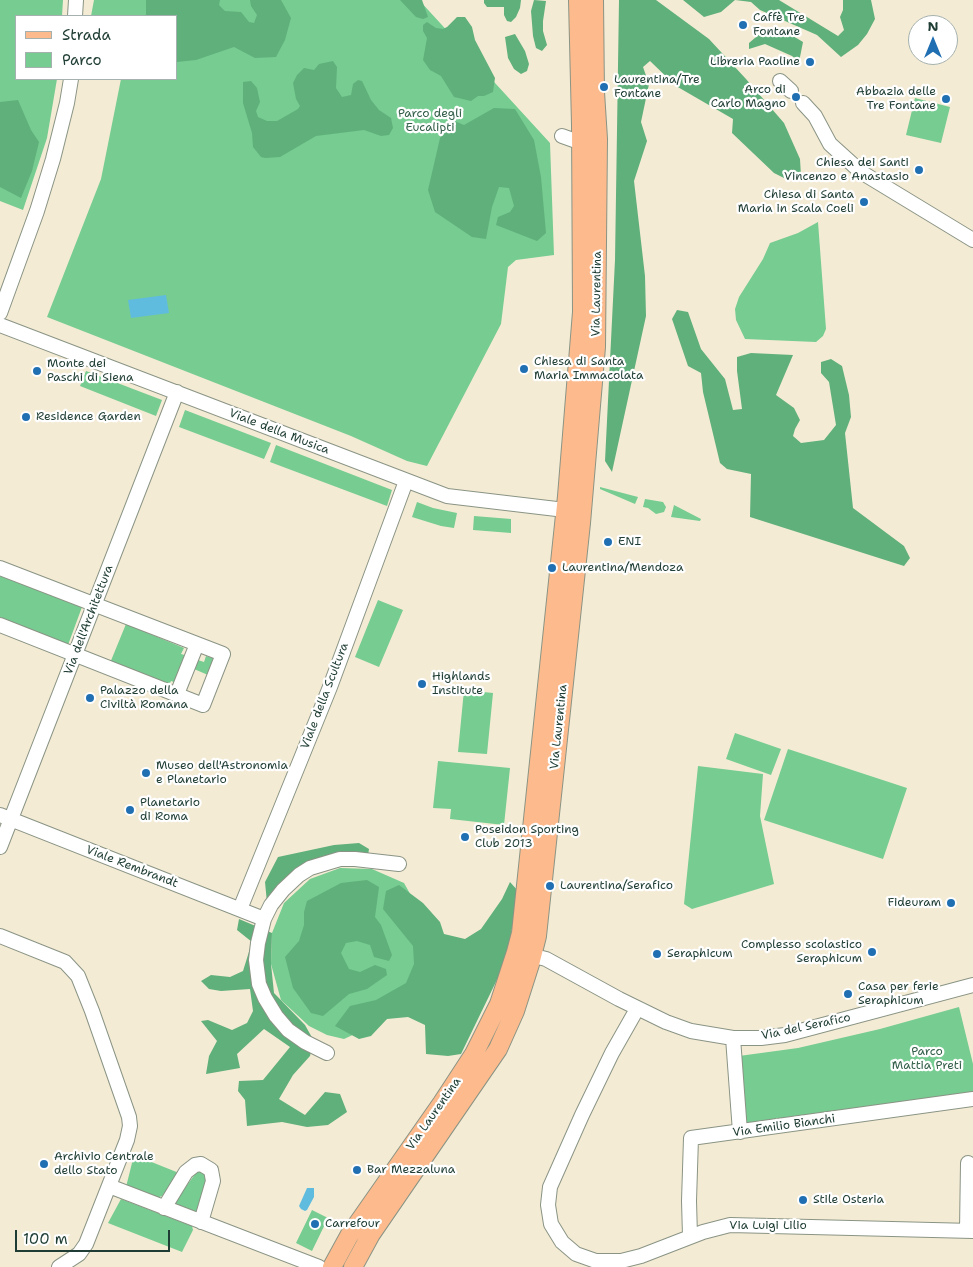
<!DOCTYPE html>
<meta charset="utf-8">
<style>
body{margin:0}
#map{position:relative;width:973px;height:1267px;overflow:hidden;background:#f4ebd5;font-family:"Shantell Sans",sans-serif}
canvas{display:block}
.legend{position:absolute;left:15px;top:15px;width:162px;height:65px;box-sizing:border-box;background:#fff;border:1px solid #a5b1ae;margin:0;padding:6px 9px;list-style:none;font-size:15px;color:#1f3d34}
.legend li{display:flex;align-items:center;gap:10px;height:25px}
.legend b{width:25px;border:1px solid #a5b1ae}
.north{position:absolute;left:908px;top:15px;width:50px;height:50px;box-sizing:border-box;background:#fff;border:1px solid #a5b1ae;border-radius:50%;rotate:0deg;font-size:14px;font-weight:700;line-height:20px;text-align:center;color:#1f3d34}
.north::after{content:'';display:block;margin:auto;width:18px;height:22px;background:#1f6fb2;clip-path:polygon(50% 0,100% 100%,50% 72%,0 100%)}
.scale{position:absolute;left:15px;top:1230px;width:155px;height:22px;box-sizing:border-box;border:2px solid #1f3d34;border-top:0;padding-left:6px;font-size:15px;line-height:18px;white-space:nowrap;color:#1f3d34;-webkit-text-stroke:4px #fff;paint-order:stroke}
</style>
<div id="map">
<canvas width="973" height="1267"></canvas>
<ul class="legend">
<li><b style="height:6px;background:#fcba8d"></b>Strada</li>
<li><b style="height:14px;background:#76cc91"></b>Parco</li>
</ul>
<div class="north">N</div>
<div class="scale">100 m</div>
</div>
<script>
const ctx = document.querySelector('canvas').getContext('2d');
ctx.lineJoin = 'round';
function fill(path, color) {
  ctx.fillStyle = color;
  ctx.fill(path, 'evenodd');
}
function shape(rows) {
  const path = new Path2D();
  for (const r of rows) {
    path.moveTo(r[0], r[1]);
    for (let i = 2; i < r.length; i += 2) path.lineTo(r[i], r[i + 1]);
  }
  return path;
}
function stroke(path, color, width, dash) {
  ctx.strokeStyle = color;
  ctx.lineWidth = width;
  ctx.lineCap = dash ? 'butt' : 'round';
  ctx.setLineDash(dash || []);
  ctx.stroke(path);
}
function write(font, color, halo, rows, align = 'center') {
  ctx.font = font + ' "Shantell Sans",sans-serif';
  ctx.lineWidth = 4.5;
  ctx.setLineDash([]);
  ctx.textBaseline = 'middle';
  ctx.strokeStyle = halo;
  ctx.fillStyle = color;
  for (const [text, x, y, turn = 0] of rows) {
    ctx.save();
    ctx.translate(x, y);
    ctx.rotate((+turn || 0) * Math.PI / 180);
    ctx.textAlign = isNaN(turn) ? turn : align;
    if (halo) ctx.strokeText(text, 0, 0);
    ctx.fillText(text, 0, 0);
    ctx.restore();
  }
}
fill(shape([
 [0,0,63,0,62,16,16,16,16,79,57,79,47,138,23,210,0,201],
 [94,0,419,0,550,143,554,255,516,260,508,267,501,324,427,466,407,461,351,436,47,317,101,179,121,79,176,79,176,16,91,16],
 [915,98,950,107,941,143,906,135],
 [818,222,826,329,823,336,816,342,745,339,736,320,735,309,739,297,763,259,770,243,798,233],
 [86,371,162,400,156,416,80,386],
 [185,410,271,443,264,459,179,427],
 [276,445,392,490,387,506,270,462],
 [600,487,638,497,635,504,600,489],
 [645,499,663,502,666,507,664,512,656,514,648,508,643,507],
 [417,502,433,508,457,513,454,528,441,526,412,517],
 [674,505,701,519,700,521,671,517],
 [474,516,511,519,511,533,473,530],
 [0,576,82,607,68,645,0,617],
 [378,600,403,610,379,667,355,657],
 [126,624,184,648,181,654,188,656,177,683,171,681,168,687,110,663],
 [206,656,215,659,208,675,194,669,198,660,204,662],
 [464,690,493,693,487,754,458,752],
 [735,733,781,749,771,775,726,759],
 [788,749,907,788,883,859,764,820],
 [438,761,510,768,504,825,450,819,451,809,433,808],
 [698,766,763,774,760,816,774,884,692,909,684,904],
 [340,868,372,869,404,883,436,940,387,1019,344,1039,327,1035,309,1026,281,1000,271,964,272,933,284,903,310,879],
 [959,1007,973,1064,973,1094,748,1124,743,1120,739,1056,798,1048,880,1029],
 [134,1155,179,1173,162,1196,157,1198,126,1187],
 [198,1170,209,1176,198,1214,176,1206,174,1203],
 [121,1199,192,1226,193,1230,182,1252,108,1223],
 [312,1210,328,1218,312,1251,296,1243]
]), '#76cc91');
fill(shape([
 [146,0,220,0,219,5,225,11,241,12,249,22,254,23,257,15,251,6,250,0,281,0,291,18,285,40,276,57,255,58,234,47,196,60,177,62,176,16,146,16],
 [400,0,422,0,428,17,423,19,416,17],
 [484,0,521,0,520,8,516,17,511,22,507,21,504,15,504,7,487,7,484,3],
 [534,0,546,1,543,21,543,31,547,45,542,51,536,48,533,36,531,11],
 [619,0,656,0,709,39,746,79,784,123,800,159,801,176,788,180,774,173,732,133,733,119,676,86,650,61,643,67,649,84,641,122,647,141,634,181,645,276,646,316,612,472,605,461,615,260],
 [683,0,779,0,838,36,844,30,840,17,843,10,843,0,871,0,875,19,867,34,858,45,841,57,817,35,760,10,751,2,735,0,721,12,704,17],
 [457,17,465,17,472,27,475,40,495,78,493,92,484,96,478,96,471,101,454,97,441,76,430,70,423,60,427,38,423,31,423,25,427,22,436,28,443,29,447,27],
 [763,31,788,33,803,42,799,62,792,56,765,44,749,49,749,43],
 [515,34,525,51,529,64,527,71,521,74,514,69,508,58,505,37],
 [333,61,337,67,336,88,342,97,351,95,353,84,358,80,362,81,371,100,379,110,391,118,393,128,389,135,381,136,364,130,316,136,280,157,265,158,261,157,253,147,252,133,243,103,243,82,251,81,257,88,260,102,256,111,258,117,267,121,277,121,298,109,300,106,296,99,293,83,297,75,304,68,314,70,319,64],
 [18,100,31,130,39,142,32,171,21,198,0,187,0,102],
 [494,108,515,109,534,140,541,177,546,233,537,241,496,225,498,217,510,212,514,206,509,188,499,187,492,207,486,239,472,237,435,212,428,190,440,138,452,120,464,125],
 [677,310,688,312,701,349,725,379,733,410,742,409,737,371,737,357,751,353,793,355,776,395,794,408,800,420,795,429,793,436,801,443,824,440,836,425,829,382,821,373,821,362,831,359,842,366,849,395,851,417,845,433,853,508,904,546,910,558,904,566,750,517,751,474,727,469,720,463,703,392,701,373,688,366,672,319],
 [359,843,369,849,367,862,337,861,290,885,267,903,265,882,278,857,334,845],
 [367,880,379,887,375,917,381,925,392,955,389,961,374,957,370,945,357,941,346,943,341,953,349,969,360,972,375,965,386,969,387,975,367,989,349,994,323,1016,311,1013,293,988,285,957,299,941,304,925,304,912,307,901,341,883],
 [510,882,518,891,507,959,461,1054,448,1056,426,1054,425,1025,408,1017,387,1019,371,1036,359,1039,335,1026,350,1006,376,1000,406,983,414,964,413,946,383,909,386,891,399,885,423,903,440,922,444,934,465,939,481,929,502,899],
 [239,919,272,933,271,964,274,993,305,1025,314,1041,310,1056,293,1075,279,1099,305,1115,325,1092,340,1094,347,1112,328,1125,307,1127,282,1122,247,1126,245,1100,238,1091,239,1081,263,1080,290,1047,264,1029,237,1054,240,1068,206,1074,209,1056,217,1041,201,1021,208,1020,232,1030,247,1023,253,1011,250,989,221,991,209,989,201,981,211,975,230,977,243,971,252,942,237,930]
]), '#60b07b');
fill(shape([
 [166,295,169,313,131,318,128,300],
 [307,1188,314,1188,314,1197,307,1210,305,1211,301,1209,299,1206]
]), '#60bcde');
const minor = shape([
 [75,16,76,0],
 [780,81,791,91],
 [803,103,815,116,830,144,861,172,973,240],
 [562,136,576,141,590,142],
 [0,313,37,211,53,159,67,103,71,79],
 [0,325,447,496,565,510,573,514],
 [0,568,223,654,203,705,0,625],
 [177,694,197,644],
 [0,815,264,919],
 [0,847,177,392],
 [240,909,330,687,406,481],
 [0,936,65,962,78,976,92,1011,129,1117,130,1126,127,1140,86,1244,79,1254,59,1267],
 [522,953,546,959,619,999,666,1022,691,1031,733,1038,761,1038,785,1035,973,985],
 [637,1009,612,1053,582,1115,550,1187,548,1205,551,1224,562,1242,576,1254,596,1261,621,1261,641,1256,703,1232,730,1225,973,1231],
 [733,1038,740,1132],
 [327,1053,305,1042,288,1030,276,1016,265,998,259,984,256,960,258,943,264,919,271,905,283,890,299,875,310,868,340,859,355,859,399,864],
 [109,1186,319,1267],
 [164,1208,186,1172,195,1165,201,1164,211,1170,213,1181,201,1222],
 [967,1230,968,1163],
 [690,1236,689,1201,691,1138,973,1099]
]);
const major = shape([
 [332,1267,349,1236,442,1103,474,1054,499,1004,516,952,521,933,567,496,582,312,581,125,578,0],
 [353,1267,371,1234,498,1049,515,1011,530,964,537,936,581,523,596,347,598,139,595,92,594,0]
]);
stroke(minor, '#8a9484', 16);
stroke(major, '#8a9484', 20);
stroke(minor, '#fff', 14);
stroke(major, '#fcba8d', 18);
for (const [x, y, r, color] of [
 [743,25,5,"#1f6fb2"],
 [810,62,5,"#1f6fb2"],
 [604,87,5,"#1f6fb2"],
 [796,97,5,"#1f6fb2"],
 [946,99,5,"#1f6fb2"],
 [919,170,5,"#1f6fb2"],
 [864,202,5,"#1f6fb2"],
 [524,369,5,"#1f6fb2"],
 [37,371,5,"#1f6fb2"],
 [26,417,5,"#1f6fb2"],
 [608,542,5,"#1f6fb2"],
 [552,568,5,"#1f6fb2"],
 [422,684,5,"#1f6fb2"],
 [90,698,5,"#1f6fb2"],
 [146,773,5,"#1f6fb2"],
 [130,810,5,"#1f6fb2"],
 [465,837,5,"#1f6fb2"],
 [550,886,5,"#1f6fb2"],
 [951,903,5,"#1f6fb2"],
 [872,952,5,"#1f6fb2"],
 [657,954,5,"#1f6fb2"],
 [848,994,5,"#1f6fb2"],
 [44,1164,5,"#1f6fb2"],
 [357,1170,5,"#1f6fb2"],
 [803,1200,5,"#1f6fb2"],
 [315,1224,5,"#1f6fb2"]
]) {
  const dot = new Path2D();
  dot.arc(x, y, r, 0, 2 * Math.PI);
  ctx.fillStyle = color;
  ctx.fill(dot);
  stroke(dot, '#fff', 2);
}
write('12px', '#1f3d34', '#fff', [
 ["Caffè Tre",753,18],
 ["Fontane",753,32],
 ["Libreria Paoline",800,62,"right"],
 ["Laurentina/Tre",614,80],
 ["Fontane",614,94],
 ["Arco di",786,90,"right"],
 ["Carlo Magno",786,104,"right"],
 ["Abbazia delle",936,92,"right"],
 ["Tre Fontane",936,106,"right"],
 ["Chiesa dei Santi",909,163,"right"],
 ["Vincenzo e Anastasio",909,177,"right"],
 ["Chiesa di Santa",854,195,"right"],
 ["Maria in Scala Coeli",854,209,"right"],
 ["Chiesa di Santa",534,362],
 ["Maria Immacolata",534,376],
 ["Monte dei",47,364],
 ["Paschi di Siena",47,378],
 ["Residence Garden",36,417],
 ["ENI",618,542],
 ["Laurentina/Mendoza",562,568],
 ["Highlands",432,677],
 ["Institute",432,691],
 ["Palazzo della",100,691],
 ["Civiltà Romana",100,705],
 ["Museo dell'Astronomia",156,766],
 ["e Planetario",156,780],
 ["Planetario",140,803],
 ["di Roma",140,817],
 ["Poseidon Sporting",475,830],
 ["Club 2013",475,844],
 ["Laurentina/Serafico",560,886],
 ["Fideuram",941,903,"right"],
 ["Complesso scolastico",862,945,"right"],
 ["Seraphicum",862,959,"right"],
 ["Seraphicum",667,954],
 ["Casa per ferie",858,987],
 ["Seraphicum",858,1001],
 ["Archivio Centrale",54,1157],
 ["dello Stato",54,1171],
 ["Bar Mezzaluna",367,1170],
 ["Stile Osteria",813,1200],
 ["Carrefour",325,1224]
], 'left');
write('12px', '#35614b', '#fff', [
 ["Parco degli",430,114],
 ["Eucalipti",430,128],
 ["Parco",927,1052],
 ["Mattia Preti",927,1066]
]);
write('12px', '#1f3d34', '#fff', [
 ["Via Laurentina",597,294,-89],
 ["Viale della Musica",279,432,21],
 ["Via dell'Architettura",89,620,-69],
 ["Viale della Scultura",325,696,-69],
 ["Via Laurentina",559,727,-84],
 ["Viale Rembrandt",132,867,21],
 ["Via del Serafico",806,1027,-12],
 ["Via Laurentina",434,1114,-55],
 ["Via Emilio Bianchi",784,1126,-8],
 ["Via Luigi Lilio",768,1226]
]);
</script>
